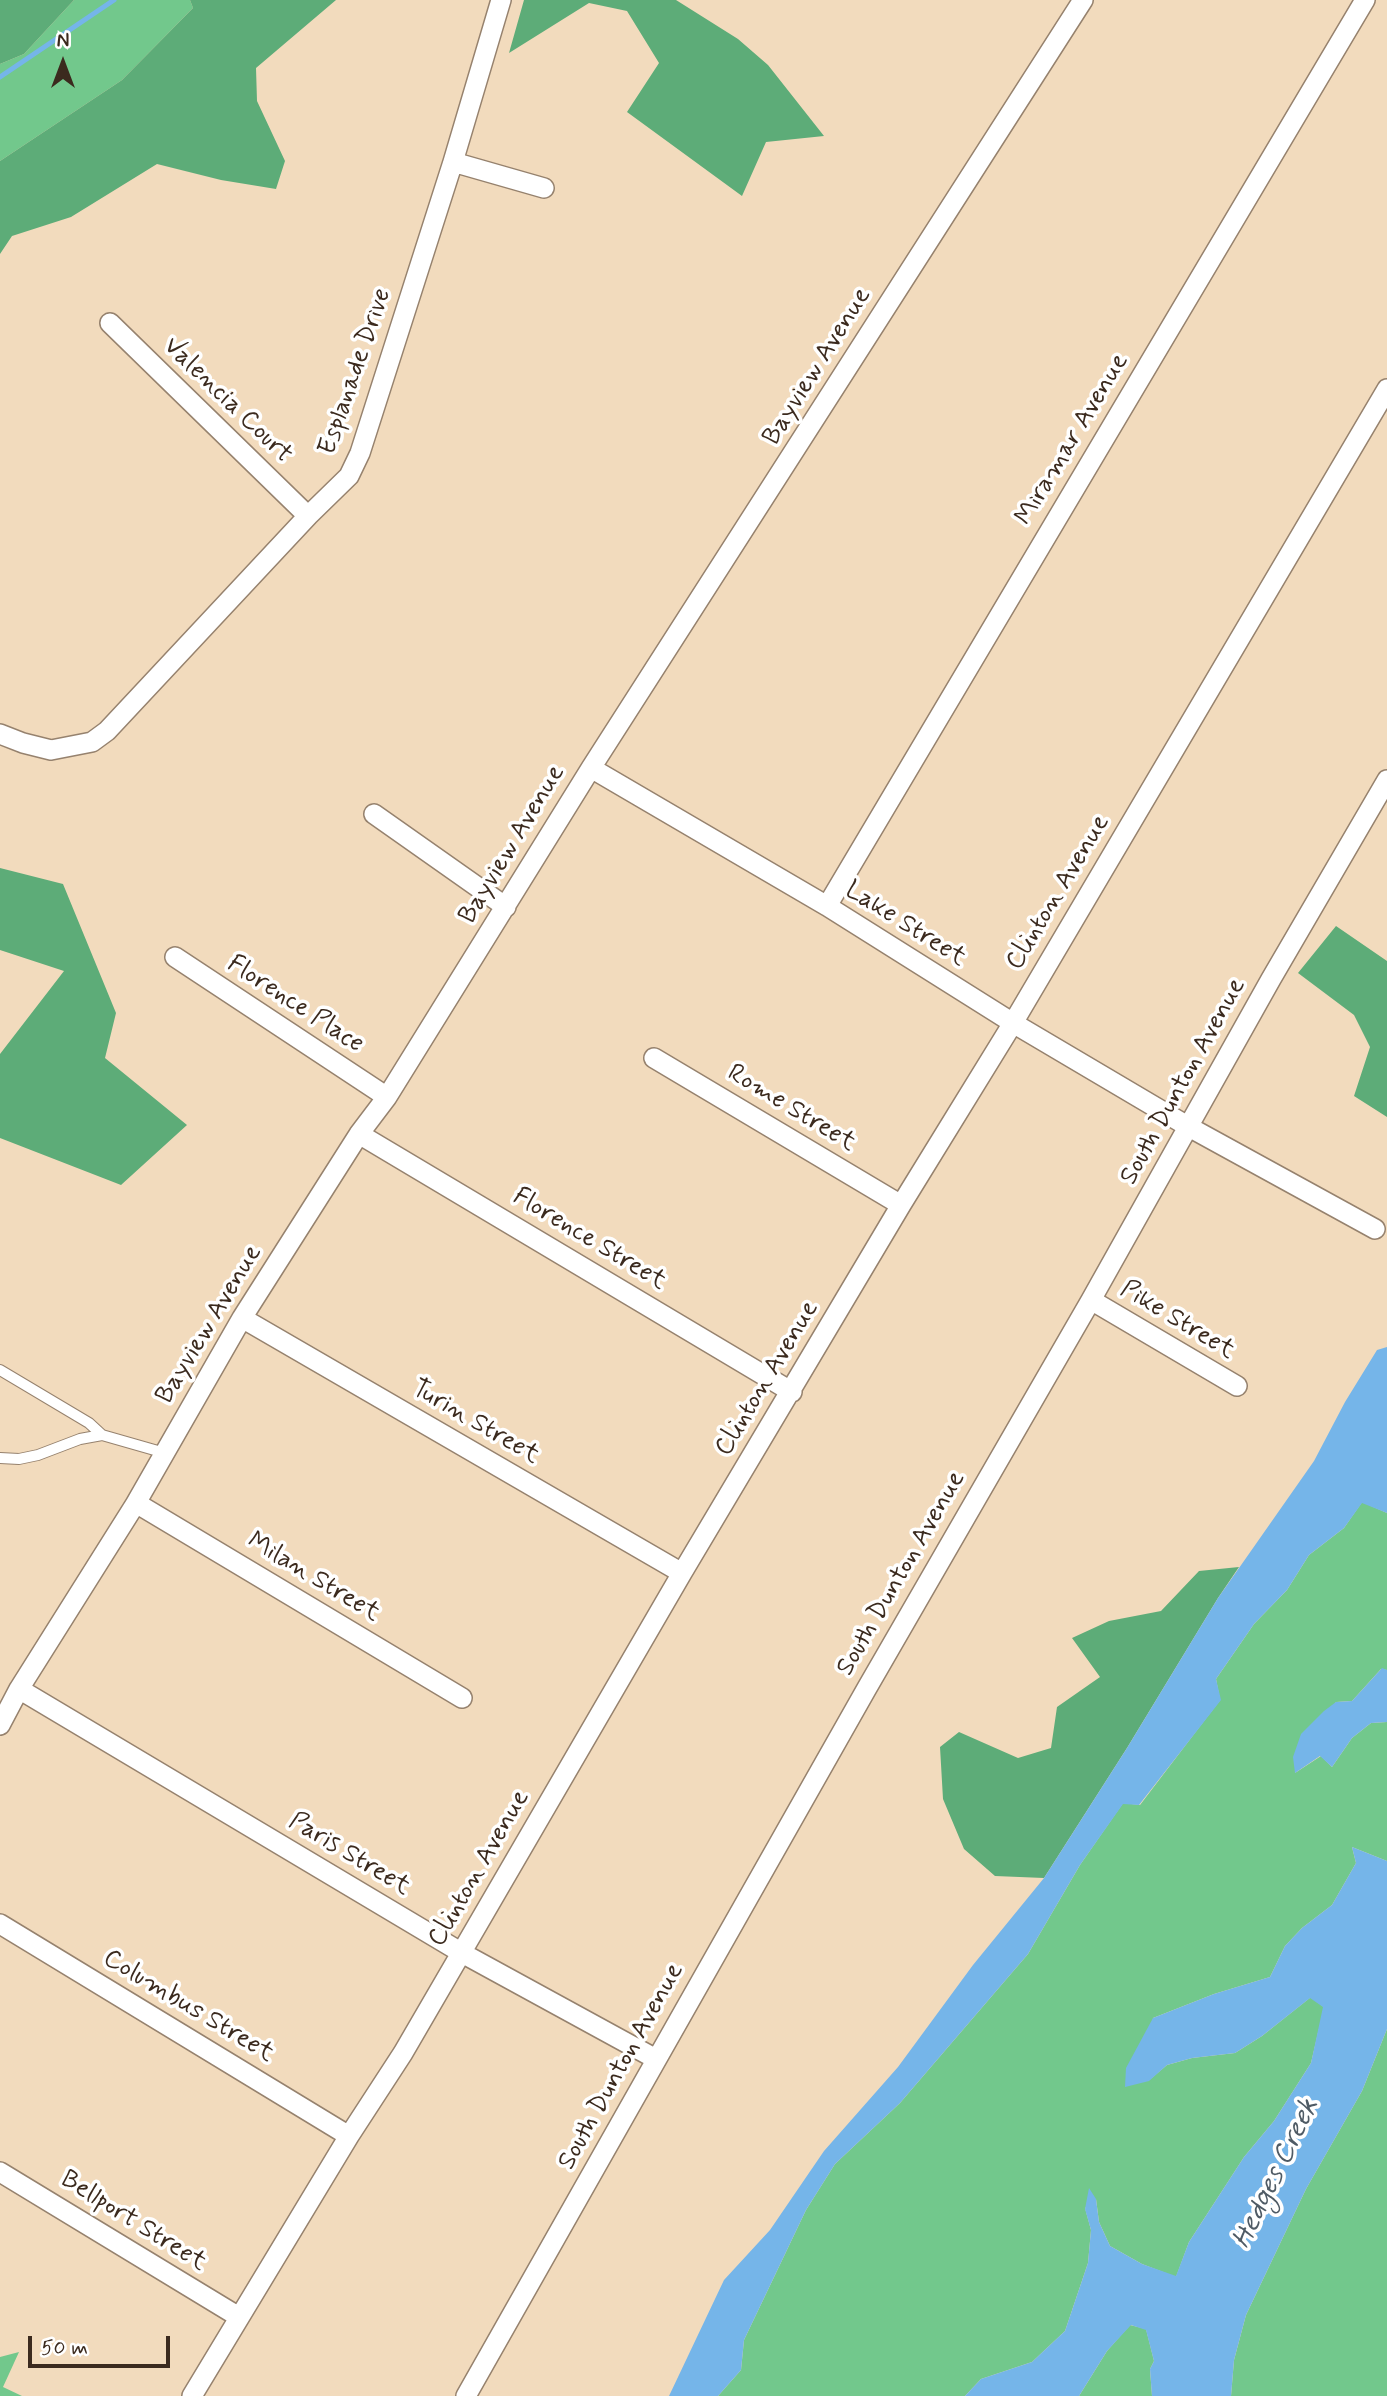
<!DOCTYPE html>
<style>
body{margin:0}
#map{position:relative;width:1387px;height:2396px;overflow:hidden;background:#f2dbbd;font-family:Mynerve,sans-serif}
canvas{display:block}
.north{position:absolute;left:28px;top:28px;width:70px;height:70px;-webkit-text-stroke:5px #fff;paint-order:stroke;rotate:0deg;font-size:19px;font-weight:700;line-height:28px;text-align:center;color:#3b2a1e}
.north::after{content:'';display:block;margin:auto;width:24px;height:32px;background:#3b2a1e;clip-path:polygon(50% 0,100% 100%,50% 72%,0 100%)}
.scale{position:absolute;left:28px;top:2336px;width:142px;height:32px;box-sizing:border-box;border:4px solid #3b2a1e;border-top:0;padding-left:9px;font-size:21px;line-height:24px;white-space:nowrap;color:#3b2a1e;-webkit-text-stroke:5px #fff;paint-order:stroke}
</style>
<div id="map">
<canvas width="1387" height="2396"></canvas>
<div class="north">N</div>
<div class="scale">50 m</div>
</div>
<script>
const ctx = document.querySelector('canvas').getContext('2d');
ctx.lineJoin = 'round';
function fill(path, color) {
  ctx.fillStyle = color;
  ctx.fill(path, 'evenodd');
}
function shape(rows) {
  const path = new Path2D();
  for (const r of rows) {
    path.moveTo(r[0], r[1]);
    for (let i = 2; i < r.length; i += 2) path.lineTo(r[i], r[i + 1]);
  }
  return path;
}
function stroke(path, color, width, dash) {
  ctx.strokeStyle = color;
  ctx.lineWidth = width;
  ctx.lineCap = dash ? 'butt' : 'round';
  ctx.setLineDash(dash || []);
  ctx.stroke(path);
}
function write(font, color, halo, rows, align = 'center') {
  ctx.font = font + ' Mynerve,sans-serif';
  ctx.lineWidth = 7;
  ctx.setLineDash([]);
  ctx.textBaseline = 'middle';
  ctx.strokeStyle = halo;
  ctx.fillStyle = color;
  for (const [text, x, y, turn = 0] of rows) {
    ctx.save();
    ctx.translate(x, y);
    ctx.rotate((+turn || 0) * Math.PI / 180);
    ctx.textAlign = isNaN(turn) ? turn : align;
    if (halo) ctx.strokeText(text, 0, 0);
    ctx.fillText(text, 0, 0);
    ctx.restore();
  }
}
fill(shape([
 [74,0,190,0,193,8,122,80,0,161,0,64,24,54],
 [1362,1502,1387,1513,1387,1670,1381,1669,1352,1701,1336,1702,1295,1773,1321,1756,1332,1767,1352,1738,1371,1723,1387,1722,1387,1861,1352,1847,1356,1863,1332,1905,1302,1928,1285,1946,1270,1977,1214,1994,1153,2018,1148,2081,1167,2065,1192,2058,1235,2053,1262,2036,1311,1997,1324,2007,1311,2063,1274,2121,1244,2157,1189,2242,1176,2277,1142,2264,1110,2246,1099,2222,1096,2199,1085,2208,1091,2230,1088,2263,1065,2331,1032,2362,981,2379,965,2396,718,2396,741,2370,744,2340,806,2210,835,2164,900,2103,1028,1954,1080,1865,1123,1803,1140,1805,1220,1700,1216,1679,1254,1624,1287,1590,1309,1555,1344,1528],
 [1387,2029,1387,2396,1231,2396,1234,2360,1246,2315,1306,2189,1362,2091],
 [1130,2325,1146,2329,1154,2361,1150,2369,1152,2396,1079,2396,1107,2351],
 [19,2352,3,2387,22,2396,0,2396,0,2357]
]), '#72c88c');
fill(shape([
 [0,0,74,0,24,54,0,64],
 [190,0,336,0,256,68,257,101,285,161,276,189,221,180,157,164,71,217,12,236,0,254,0,161,122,80,193,8],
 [524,0,676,0,738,39,768,65,824,136,766,142,742,196,627,112,659,63,627,11,589,3,509,53],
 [0,868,63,884,116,1013,105,1058,187,1125,121,1185,0,1138,0,1054,64,971,0,950],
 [1336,926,1387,961,1387,1117,1354,1096,1370,1047,1354,1015,1298,973],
 [1239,1567,1218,1598,1127,1748,1044,1878,995,1876,964,1849,943,1799,940,1747,959,1732,1018,1758,1051,1748,1057,1707,1100,1677,1072,1638,1109,1621,1161,1611,1199,1571]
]), '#5dac78');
fill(shape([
 [1387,1347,1387,1513,1362,1503,1344,1528,1309,1555,1287,1590,1254,1624,1216,1679,1221,1700,1139,1805,1123,1804,1080,1865,1028,1954,900,2103,835,2164,806,2210,744,2340,741,2370,718,2396,669,2396,724,2280,770,2230,824,2151,898,2067,973,1965,1044,1878,1127,1748,1218,1598,1314,1461,1345,1402,1377,1350],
 [1382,1668,1387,1670,1387,1722,1371,1723,1352,1738,1332,1767,1320,1756,1295,1773,1293,1757,1301,1734,1324,1711,1336,1702,1352,1701],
 [1352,1847,1387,1861,1387,2029,1362,2091,1306,2189,1246,2315,1234,2360,1231,2396,1152,2396,1150,2369,1154,2361,1146,2330,1131,2325,1107,2351,1079,2396,965,2396,981,2379,1032,2362,1065,2331,1088,2263,1091,2230,1085,2209,1089,2188,1096,2199,1099,2222,1110,2246,1142,2264,1176,2276,1189,2242,1244,2157,1274,2121,1311,2063,1323,2007,1310,1998,1262,2036,1235,2053,1192,2058,1167,2065,1149,2081,1125,2087,1126,2068,1153,2018,1214,1994,1270,1977,1285,1946,1302,1928,1332,1905,1356,1863]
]), '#75b5e9');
stroke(shape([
 [0,77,114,0]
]), '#75b5e9', 5);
const lane = shape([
 [0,1370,89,1423,102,1435],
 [0,1458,19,1459,38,1455,80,1439,102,1435,165,1453]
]);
const street = shape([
 [453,162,544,188],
 [110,323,308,516],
 [0,734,23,743,51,750,92,742,107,731,308,516,349,476,360,453,453,162,501,0],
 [591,768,827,906,1013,1023,1189,1127,1375,1229],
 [374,814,506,907],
 [827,906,1365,0],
 [175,957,387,1097],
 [654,1058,901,1205],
 [359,1134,792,1392],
 [1091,1300,1237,1386],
 [242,1318,682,1573],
 [136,1503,462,1698],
 [19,1689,462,1953,656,2059],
 [0,1725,19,1689,136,1503,242,1318,359,1134,387,1097,591,768,1083,0],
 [0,1924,349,2136],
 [0,2172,239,2317],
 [192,2396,349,2136,403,2053,682,1573,901,1205,1013,1023,1387,389],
 [466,2396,867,1688,1091,1300,1271,979,1387,780]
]);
stroke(lane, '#96826e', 12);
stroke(street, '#96826e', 22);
stroke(lane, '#fff', 10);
stroke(street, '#fff', 19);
write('26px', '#3b2a1e', '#fff', [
 ["Bayview Avenue",818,367,-58],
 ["Esplanade Drive",356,372,-71],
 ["Valencia Court",227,401,44],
 ["Miramar Avenue",1073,440,-59],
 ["Bayview Avenue",513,845,-59],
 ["Clinton Avenue",1059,893,-59],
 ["Lake Street",905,925,32],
 ["Florence Place",295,1005,33],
 ["South Dunton Avenue",1184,1082,-61],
 ["Rome Street",791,1109,31],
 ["Florence Street",589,1240,31],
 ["Pike Street",1177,1321,31],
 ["Bayview Avenue",210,1325,-59],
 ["Clinton Avenue",768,1379,-59],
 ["Turin Street",475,1423,30],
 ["South Dunton Avenue",902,1574,-60],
 ["Milan Street",313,1578,31],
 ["Paris Street",349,1855,31],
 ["Clinton Avenue",480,1869,-60],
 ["Columbus Street",188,2007,31],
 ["South Dunton Avenue",622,2067,-61],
 ["Bellport Street",133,2222,32]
]);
write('italic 28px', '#4f5b65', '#fff', [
 ["Hedges Creek",1277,2174,-64]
]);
</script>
